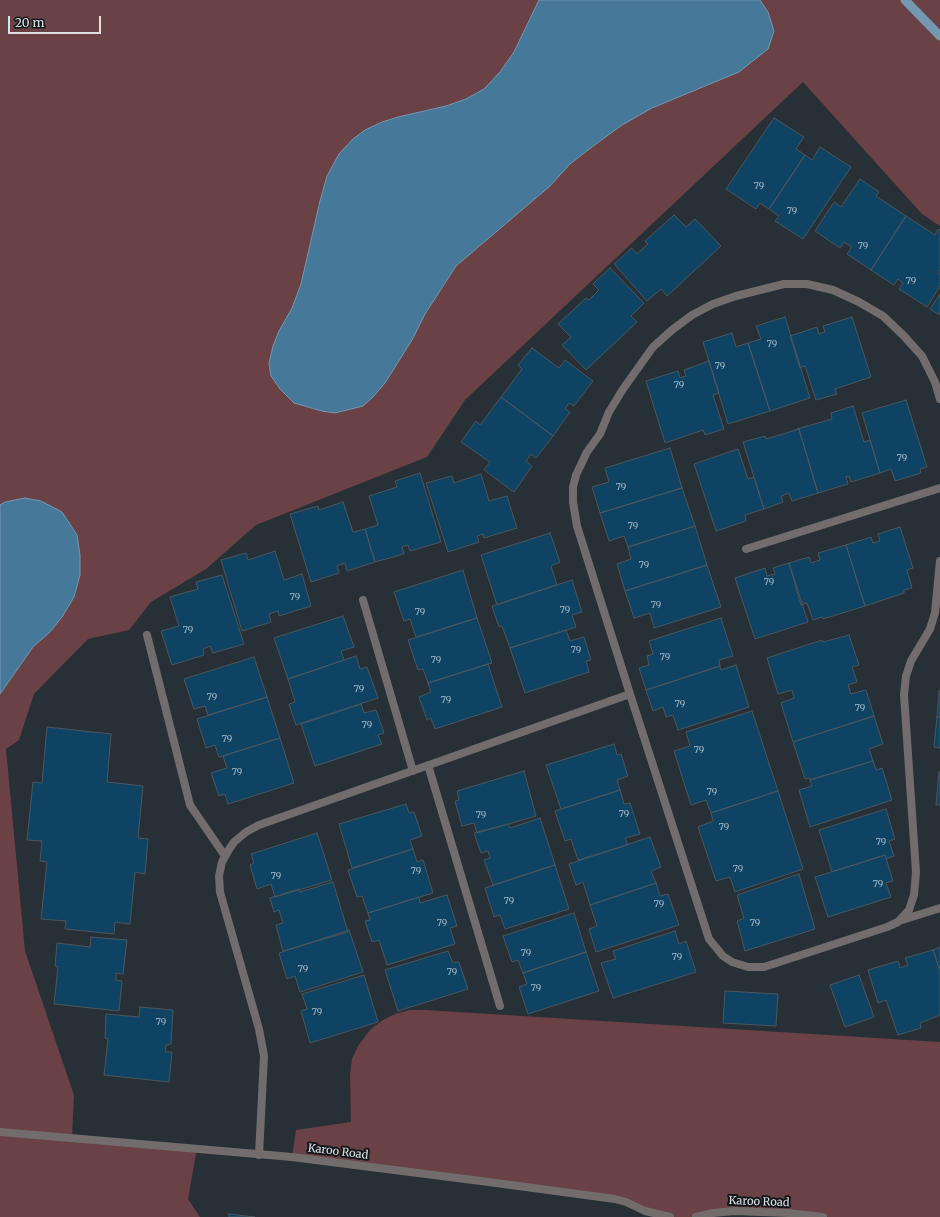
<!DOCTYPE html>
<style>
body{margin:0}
#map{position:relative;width:940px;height:1217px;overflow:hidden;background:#273036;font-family:Merriweather,serif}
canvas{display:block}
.scale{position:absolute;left:8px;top:16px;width:93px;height:18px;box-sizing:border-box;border:2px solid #dbe1e5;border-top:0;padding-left:5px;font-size:12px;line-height:14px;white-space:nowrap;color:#dbe1e5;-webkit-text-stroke:3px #13171a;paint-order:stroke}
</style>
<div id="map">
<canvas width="940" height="1217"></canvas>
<div class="scale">20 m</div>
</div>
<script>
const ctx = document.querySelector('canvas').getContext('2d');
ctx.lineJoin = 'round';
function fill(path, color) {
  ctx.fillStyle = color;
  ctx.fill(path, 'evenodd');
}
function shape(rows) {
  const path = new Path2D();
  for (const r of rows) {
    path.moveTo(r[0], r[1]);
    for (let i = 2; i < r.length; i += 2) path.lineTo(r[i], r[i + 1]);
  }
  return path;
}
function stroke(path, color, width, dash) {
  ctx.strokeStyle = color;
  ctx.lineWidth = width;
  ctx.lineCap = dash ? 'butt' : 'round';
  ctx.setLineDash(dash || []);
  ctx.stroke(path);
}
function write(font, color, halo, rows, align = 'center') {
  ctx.font = font + ' Merriweather,serif';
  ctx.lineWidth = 4;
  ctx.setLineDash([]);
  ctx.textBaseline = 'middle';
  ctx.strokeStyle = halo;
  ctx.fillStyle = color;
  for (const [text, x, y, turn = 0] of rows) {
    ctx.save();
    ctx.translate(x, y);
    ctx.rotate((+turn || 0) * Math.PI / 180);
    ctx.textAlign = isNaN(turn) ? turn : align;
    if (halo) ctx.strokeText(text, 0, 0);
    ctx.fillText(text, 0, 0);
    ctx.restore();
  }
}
fill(shape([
 [0,0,940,0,940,226,922,214,803,82,465,400,427,457,256,525,206,569,151,602,129,630,88,639,34,694,19,740,6,749,25,951,74,1095,72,1137,197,1148,188,1199,200,1217,0,1217],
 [410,1010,426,1010,940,1042,940,1217,823,1217,734,1211,696,1217,670,1217,626,1202,292,1157,296,1130,351,1122,350,1075,352,1059,358,1046,370,1030,383,1020,395,1014]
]), '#6a4144');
const water = shape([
 [539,0,760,0,768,12,774,31,768,49,739,72,652,108,622,125,596,144,570,164,550,186,456,266,425,314,412,340,385,383,373,397,363,406,335,413,322,411,294,403,280,389,271,376,269,363,273,346,279,331,292,308,301,284,320,201,327,176,339,154,353,139,365,130,382,122,398,117,446,106,466,99,484,89,500,72,514,52,539,0],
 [25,498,41,501,62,512,77,535,80,555,80,575,74,597,62,617,50,632,33,647,0,694,0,505,5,502,25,498]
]);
fill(water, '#46789a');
stroke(water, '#7398b0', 1);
stroke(shape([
 [905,0,940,36]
]), '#7398b0', 9);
const building = shape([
 [774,118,804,137,796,149,805,155,769,209,760,203,756,209,726,189,774,118],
 [820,147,851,167,803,239,775,221,779,216,769,209,805,155,812,160,820,147],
 [860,179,879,192,876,196,906,216,871,270,847,254,852,247,844,242,840,248,815,231,834,202,841,207,860,179],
 [674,215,686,227,695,219,721,246,667,296,661,289,647,301,614,264,632,248,637,254,648,244,645,241,674,215],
 [906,216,935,235,938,229,940,230,940,270,938,273,940,274,940,286,927,307,899,289,903,283,898,279,894,285,871,270,906,216],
 [610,268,644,303,631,316,637,322,586,370,562,345,571,337,558,324,586,298,589,300,599,290,593,284,610,268],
 [940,294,940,315,930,309,940,294],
 [785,317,810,398,770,411,748,343,761,339,756,326,785,317],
 [852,317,871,377,835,389,837,394,816,400,805,366,800,368,790,336,817,327,819,334,825,332,823,326,852,317],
 [732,333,736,347,748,343,770,411,728,424,703,342,732,333],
 [532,348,559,368,565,360,593,381,574,406,569,403,565,409,570,412,553,436,501,397,522,369,518,365,532,348],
 [709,361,719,393,713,395,724,429,705,435,703,430,665,443,646,381,678,371,680,378,686,376,684,370,709,361],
 [501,397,553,436,536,458,531,454,526,461,532,466,514,492,484,470,490,462,461,442,476,421,480,425,501,397],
 [906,400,927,467,920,469,921,473,895,481,891,469,880,473,862,413,906,400],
 [853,406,864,442,870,440,880,473,851,482,849,476,846,477,848,484,818,493,799,429,797,429,832,419,831,413,853,406],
 [799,429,818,493,792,501,789,493,781,496,783,502,764,509,743,442,765,436,766,439,799,429],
 [670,448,682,488,600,513,592,487,609,482,605,468,670,448],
 [738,449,748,479,754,477,764,509,745,515,746,521,716,531,694,464,738,449],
 [420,473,441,542,410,551,408,545,402,547,404,554,375,562,365,529,378,525,369,496,397,487,395,481,420,473],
 [481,474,489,501,507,496,517,528,484,538,483,534,477,536,479,542,448,552,426,483,452,476,454,483,481,474],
 [682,488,695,526,628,547,624,536,609,541,600,513,682,488],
 [343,502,353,532,365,529,375,562,347,571,345,563,337,566,339,573,311,582,290,514,318,506,319,510,343,502],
 [695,526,707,565,625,591,617,564,631,559,628,547,695,526],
 [900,527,913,568,907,570,912,588,904,590,904,593,865,606,846,545,871,537,873,543,880,541,878,534,900,527],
 [550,533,560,562,551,566,557,585,497,605,481,555,550,533],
 [846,545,865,606,823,619,822,617,813,620,807,603,801,605,789,563,809,557,811,563,820,560,818,553,846,545],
 [275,551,284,580,302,574,311,606,279,616,278,611,269,614,271,622,242,631,221,560,246,553,248,560,275,551],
 [789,563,808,622,755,639,735,578,765,568,767,576,775,574,773,568,789,563],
 [707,565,721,607,654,628,650,613,634,618,625,591,707,565],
 [463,570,477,618,416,637,410,619,404,621,394,592,463,570],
 [222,575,244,644,213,653,210,646,203,649,204,655,172,665,161,631,179,626,170,597,198,589,196,582,222,575],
 [572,580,582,612,572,615,576,627,510,648,502,626,499,627,492,606,572,580],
 [343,616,354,647,341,651,344,660,288,679,274,638,343,616],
 [477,618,492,663,428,683,423,669,418,670,408,640,477,618],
 [721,618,733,656,719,660,720,666,646,690,639,668,649,665,647,656,653,654,649,641,721,618],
 [566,630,570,641,584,637,591,660,586,661,589,672,525,693,510,648,566,630],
 [849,635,859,665,852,667,857,682,848,685,851,694,866,690,874,716,793,742,781,703,794,698,792,690,778,694,767,658,822,640,823,642,849,635],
 [356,656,360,669,367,667,378,698,296,725,289,704,295,702,288,679,356,656],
 [254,657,267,697,208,715,205,706,194,709,184,679,254,657],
 [488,664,502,707,435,729,431,718,427,720,419,697,431,692,428,683,488,664],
 [736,665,749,707,678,730,673,715,666,717,663,707,653,711,646,690,720,666,721,670,736,665],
 [939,691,940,691,940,717,937,717,939,691],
 [267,697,280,738,219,757,215,745,206,748,197,719,267,697],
 [361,704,364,713,376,710,384,733,378,735,382,744,315,766,301,724,361,704],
 [752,711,778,791,711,813,706,800,691,805,674,751,690,746,686,732,752,711],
 [874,716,883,744,869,749,873,761,810,780,810,778,805,779,793,742,874,716],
 [937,717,940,717,940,748,934,747,937,717],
 [47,727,111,734,107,782,143,786,138,838,148,839,145,874,135,872,130,924,115,922,114,934,65,929,66,921,41,919,47,862,40,861,42,841,27,840,33,782,42,783,47,727],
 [280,738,294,783,228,804,225,794,219,796,211,773,227,768,223,756,280,738],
 [614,744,617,755,621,754,628,776,617,780,620,790,561,809,546,765,614,744],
 [873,761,876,770,882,768,892,800,810,827,799,790,812,786,810,780,873,761],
 [524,771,536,816,477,833,474,823,462,826,455,801,459,800,457,791,524,771],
 [939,772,940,772,940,805,936,805,939,772],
 [620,790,624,804,630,803,640,834,625,838,628,845,578,860,571,839,565,841,555,811,620,790],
 [778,791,803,869,735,892,730,877,716,881,698,827,713,821,711,813,778,791],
 [406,804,409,813,414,812,422,836,410,840,413,849,352,868,339,824,406,804],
 [886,809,895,839,889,841,894,856,886,859,885,855,832,872,819,830,886,809],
 [540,818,555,865,493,885,484,860,490,858,488,851,481,853,474,833,508,824,510,828,540,818],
 [317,833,332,880,275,897,271,884,257,889,250,865,254,863,251,854,317,833],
 [650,837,661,867,651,871,656,883,590,905,583,882,576,885,569,864,650,837],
 [413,849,417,862,423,860,433,893,368,913,362,896,357,897,348,870,413,849],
 [885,855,893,881,886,883,891,897,828,917,815,877,885,855],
 [555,865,569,909,505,929,500,915,494,917,485,888,555,865],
 [799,874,815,929,745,951,737,921,744,918,737,895,799,874],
 [333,882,348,932,283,951,276,925,283,923,279,910,274,912,270,898,299,889,300,892,333,882],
 [656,883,660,896,668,894,679,925,596,952,589,929,597,926,590,905,656,883],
 [447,895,457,926,450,928,455,944,387,965,379,940,372,942,365,921,370,920,368,913,419,897,420,903,447,895],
 [574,913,586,952,523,973,518,960,512,962,503,936,574,913],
 [349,930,363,972,300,992,295,976,287,979,279,953,349,930],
 [675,931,679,944,686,941,696,972,613,998,601,963,616,959,613,951,675,931],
 [91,937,127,940,123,974,116,973,116,980,122,981,119,1011,54,1004,58,967,55,966,57,943,90,947,91,937],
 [940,947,940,971,933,950,940,947],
 [933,950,940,971,940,1015,920,1023,921,1028,898,1035,886,1000,878,1003,868,970,898,961,900,968,908,965,905,958,933,950],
 [448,951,453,963,459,962,468,989,398,1011,385,970,448,951],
 [586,952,599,991,528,1014,519,987,527,984,523,973,586,952],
 [364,975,378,1022,310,1043,301,1011,307,1009,302,994,364,975],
 [859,975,874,1017,845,1027,830,985,859,975],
 [725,991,778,994,776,1026,723,1023,725,991],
 [140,1007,173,1010,171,1044,166,1045,165,1052,172,1052,169,1082,104,1075,108,1039,105,1038,106,1014,139,1017,140,1007],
 [229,1214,255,1217,229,1217,229,1214]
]);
fill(building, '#0f4363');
stroke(building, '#4c565d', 1);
stroke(shape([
 [940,399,935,382,922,356,903,335,883,316,859,302,833,290,807,284,784,284,736,296,713,304,692,315,672,330,653,347,623,389,609,412,600,434,587,452,576,475,573,487,573,502,577,526,630,694,709,939,723,956,732,962,748,967,764,967,887,927,898,922,909,910,914,895,916,872,904,695,906,676,911,661,930,629,935,613,940,561],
 [746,549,940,488],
 [363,600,413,771],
 [147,635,190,805,225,856],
 [428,765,500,1006],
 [899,921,940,908],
 [259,1155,264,1056,259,1029,220,892,219,876,222,862,228,851,234,842,246,832,259,825,630,694]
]), '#726c6c', 8);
stroke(shape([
 [0,1132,292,1157,481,1181,615,1199,626,1202,645,1211,670,1217],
 [696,1217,713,1213,734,1211,788,1213,823,1217]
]), '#726c6c', 8);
write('9px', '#a8bac4', null, [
 ["79",759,186],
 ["79",792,211],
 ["79",863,246],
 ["79",911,281],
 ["79",772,344],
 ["79",720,366],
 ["79",679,385],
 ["79",902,458],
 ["79",621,487],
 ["79",633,526],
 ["79",644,565],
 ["79",769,582],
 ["79",295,597],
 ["79",656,605],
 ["79",565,610],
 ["79",420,612],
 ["79",188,630],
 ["79",576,650],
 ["79",665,657],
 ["79",436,660],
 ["79",359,689],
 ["79",212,697],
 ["79",446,700],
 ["79",680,704],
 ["79",860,708],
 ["79",367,725],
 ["79",227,739],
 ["79",699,750],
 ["79",237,772],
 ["79",712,792],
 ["79",624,814],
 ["79",481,815],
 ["79",724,827],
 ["79",881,842],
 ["79",738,869],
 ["79",416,871],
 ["79",276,876],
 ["79",878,884],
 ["79",509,901],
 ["79",659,904],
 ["79",442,923],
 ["79",755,923],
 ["79",526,953],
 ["79",677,957],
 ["79",303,969],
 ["79",452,972],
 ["79",536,988],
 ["79",317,1012],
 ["79",161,1022]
]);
write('11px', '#dbe1e5', '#13171a', [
 ["Karoo Road",338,1152,7],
 ["Karoo Road",759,1202,2]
]);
</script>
